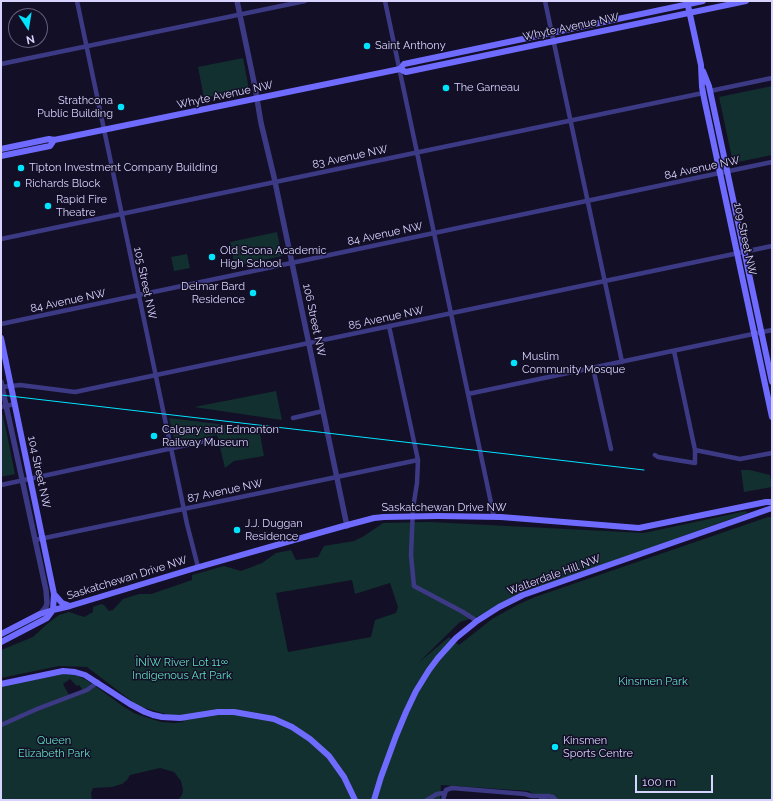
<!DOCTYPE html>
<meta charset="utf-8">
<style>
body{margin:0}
#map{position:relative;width:773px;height:801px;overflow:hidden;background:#130f26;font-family:Raleway,sans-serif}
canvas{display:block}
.frame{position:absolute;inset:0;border:2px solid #d9d4ff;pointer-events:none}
.north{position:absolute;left:8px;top:8px;width:40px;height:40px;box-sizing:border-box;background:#130f26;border:1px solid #625e7d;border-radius:50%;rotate:168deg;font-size:11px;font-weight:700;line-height:16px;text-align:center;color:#d9d4ff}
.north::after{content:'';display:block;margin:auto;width:14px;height:18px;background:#00e5ff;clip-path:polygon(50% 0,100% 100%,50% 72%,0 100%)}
.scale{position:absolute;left:635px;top:775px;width:78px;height:18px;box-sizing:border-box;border:2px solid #d9d4ff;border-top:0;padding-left:5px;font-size:12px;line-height:14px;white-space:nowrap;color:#d9d4ff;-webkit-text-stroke:3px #130f26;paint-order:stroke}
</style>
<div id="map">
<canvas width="773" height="801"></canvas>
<div class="frame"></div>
<div class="north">N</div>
<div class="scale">100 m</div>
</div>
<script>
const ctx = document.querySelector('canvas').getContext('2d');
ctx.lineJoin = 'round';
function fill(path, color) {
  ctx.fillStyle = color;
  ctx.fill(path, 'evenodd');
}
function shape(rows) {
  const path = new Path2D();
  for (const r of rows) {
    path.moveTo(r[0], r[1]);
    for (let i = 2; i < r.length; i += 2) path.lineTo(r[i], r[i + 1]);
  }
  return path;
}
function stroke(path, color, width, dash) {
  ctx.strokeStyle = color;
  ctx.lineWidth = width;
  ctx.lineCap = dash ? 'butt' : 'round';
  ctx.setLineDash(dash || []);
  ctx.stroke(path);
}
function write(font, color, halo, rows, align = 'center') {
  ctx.font = font + ' Raleway,sans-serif';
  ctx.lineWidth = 3;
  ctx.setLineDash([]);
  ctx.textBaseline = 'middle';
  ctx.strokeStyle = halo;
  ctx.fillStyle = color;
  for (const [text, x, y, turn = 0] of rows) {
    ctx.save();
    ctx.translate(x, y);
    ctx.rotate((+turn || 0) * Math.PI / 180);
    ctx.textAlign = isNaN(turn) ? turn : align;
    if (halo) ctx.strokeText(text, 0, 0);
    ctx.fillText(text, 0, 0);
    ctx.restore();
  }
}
fill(shape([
 [243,58,249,89,204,98,198,67],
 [772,86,772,155,733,163,719,97],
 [277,232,282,256,235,266,230,242],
 [187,254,190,268,174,271,171,257],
 [276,391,282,420,194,407],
 [1,413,3,415,15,474,1,477],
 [169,418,259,429,264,456,234,461,225,468,217,435,178,443,174,439],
 [741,470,750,470,770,475,772,487,744,492],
 [746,511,747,513,530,591,505,601,477,617,460,622,417,664,449,637,459,645,492,619,517,605,535,597,768,517,772,517,772,800,541,800,529,791,441,785,440,800,178,800,182,795,183,790,181,781,174,772,160,768,130,775,127,780,122,784,112,787,93,788,91,793,92,800,1,800,1,686,64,674,76,675,90,682,124,707,136,714,161,722,173,723,184,722,173,716,138,706,87,667,59,666,1,678,1,650,33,637,47,624,59,615,69,612,84,617,93,612,93,607,101,604,104,605,109,611,113,610,123,599,139,594,151,594,192,580,192,575,224,566,241,571,262,563,276,553,291,550,296,560,318,557,324,546,354,541,364,536,383,523,430,522,644,533],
 [352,580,355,594,390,583,398,607,396,613,375,620,371,637,288,652,276,593],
 [70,679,77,686,79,685,84,692,70,697,63,684]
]), '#12302f');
stroke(shape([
 [77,1,187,524,198,567],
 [385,1,494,517],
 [545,1,622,362],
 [1,64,305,1],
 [710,91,772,78],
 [1,239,703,93],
 [1,324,772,162],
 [389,326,418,460,417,483,413,508,411,555,414,586,463,612,477,621],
 [593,368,611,449],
 [2,387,20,385,75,392,772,246],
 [468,394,772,330],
 [1,407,15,404],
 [293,418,323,411],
 [695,450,740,459,772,453],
 [655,455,658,457,695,463,695,450,674,351],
 [1,485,210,440],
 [35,540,418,460],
 [1,725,37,709,87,690,98,682],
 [427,800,437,794,444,793],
 [443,800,446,790,452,788,525,794,532,796,548,796],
 [541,800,548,796,553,797,556,800]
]), '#3d3a85', 4.5);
stroke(shape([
 [237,1,255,87,261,123,274,177,347,526],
 [1,382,46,590,47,603,46,607,40,614]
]), '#3d3a85', 5.5);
stroke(shape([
 [687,1,701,65,702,87,704,98,772,417],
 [400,69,404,64,703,1],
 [703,71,709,86,772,382],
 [1,149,49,139,54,140,400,69,406,72,746,1],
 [1,156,50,146,54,140],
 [1,338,54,594,53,610,47,618,1,642],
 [438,516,501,517,639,528,766,502,772,502],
 [54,594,62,603,70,606],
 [1,634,40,614,53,610,70,606,192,569,340,527,374,518,384,517],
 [1,684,63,671,75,672,85,675,130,704,145,712,153,715,162,717,180,718,218,712,234,712,274,719,292,727,310,739,329,756,344,777,355,800],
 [374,800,381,777,396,736,406,712,416,691,429,670,438,658,456,638,477,621,499,607,523,595,772,508]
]), '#6f6bff', 6);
stroke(shape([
 [1,395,644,470]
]), '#00e5ff', 1);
stroke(shape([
 [384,517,438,516]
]), '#6f6bff', 6);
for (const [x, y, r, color] of [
 [367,46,4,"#00e5ff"],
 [446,88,4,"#00e5ff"],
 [121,107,4,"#00e5ff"],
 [21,168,4,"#00e5ff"],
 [17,184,4,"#00e5ff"],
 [48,206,4,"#00e5ff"],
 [212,257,4,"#00e5ff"],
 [253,293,4,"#00e5ff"],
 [514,363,4,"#00e5ff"],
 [154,436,4,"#00e5ff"],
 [237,530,4,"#00e5ff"],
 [555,747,4,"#00e5ff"]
]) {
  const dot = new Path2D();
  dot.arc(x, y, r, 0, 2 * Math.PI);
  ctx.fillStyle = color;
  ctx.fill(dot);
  stroke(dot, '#130f26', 1.5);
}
write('11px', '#d9d4ff', '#130f26', [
 ["Whyte Avenue NW",571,27,-12],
 ["Whyte Avenue NW",225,95,-12],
 ["83 Avenue NW",350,157,-12],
 ["84 Avenue NW",702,168,-12],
 ["84 Avenue NW",385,234,-12],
 ["109 Street NW",745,239,78],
 ["105 Street NW",145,283,78],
 ["84 Avenue NW",68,301,-12],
 ["85 Avenue NW",386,318,-12],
 ["106 Street NW",314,320,78],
 ["104 Street NW",39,472,78],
 ["87 Avenue NW",225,491,-12],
 ["Saskatchewan Drive NW",444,508],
 ["Walterdale Hill NW",554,575,-20],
 ["Saskatchewan Drive NW",127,578,-17]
]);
write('11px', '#d9d4ff', '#130f26', [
 ["Saint Anthony",375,46],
 ["The Garneau",454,88],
 ["Strathcona",113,101,"right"],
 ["Public Building",113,114,"right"],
 ["Tipton Investment Company Building",29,168],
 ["Richards Block",25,184],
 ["Rapid Fire",56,200],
 ["Theatre",56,213],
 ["Old Scona Academic",220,251],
 ["High School",220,264],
 ["Delmar Bard",245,287,"right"],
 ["Residence",245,300,"right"],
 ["Muslim",522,357],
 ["Community Mosque",522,370],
 ["Calgary and Edmonton",162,430],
 ["Railway Museum",162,443],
 ["J.J. Duggan",245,524],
 ["Residence",245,537],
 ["Kinsmen",563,741],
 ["Sports Centre",563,754]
], 'left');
write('11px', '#5fe0c0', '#130f26', [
 ["ÎNÎW River Lot 11∞",182,663],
 ["Indigenous Art Park",182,676],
 ["Kinsmen Park",653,682],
 ["Queen",54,741],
 ["Elizabeth Park",54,754]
]);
</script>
